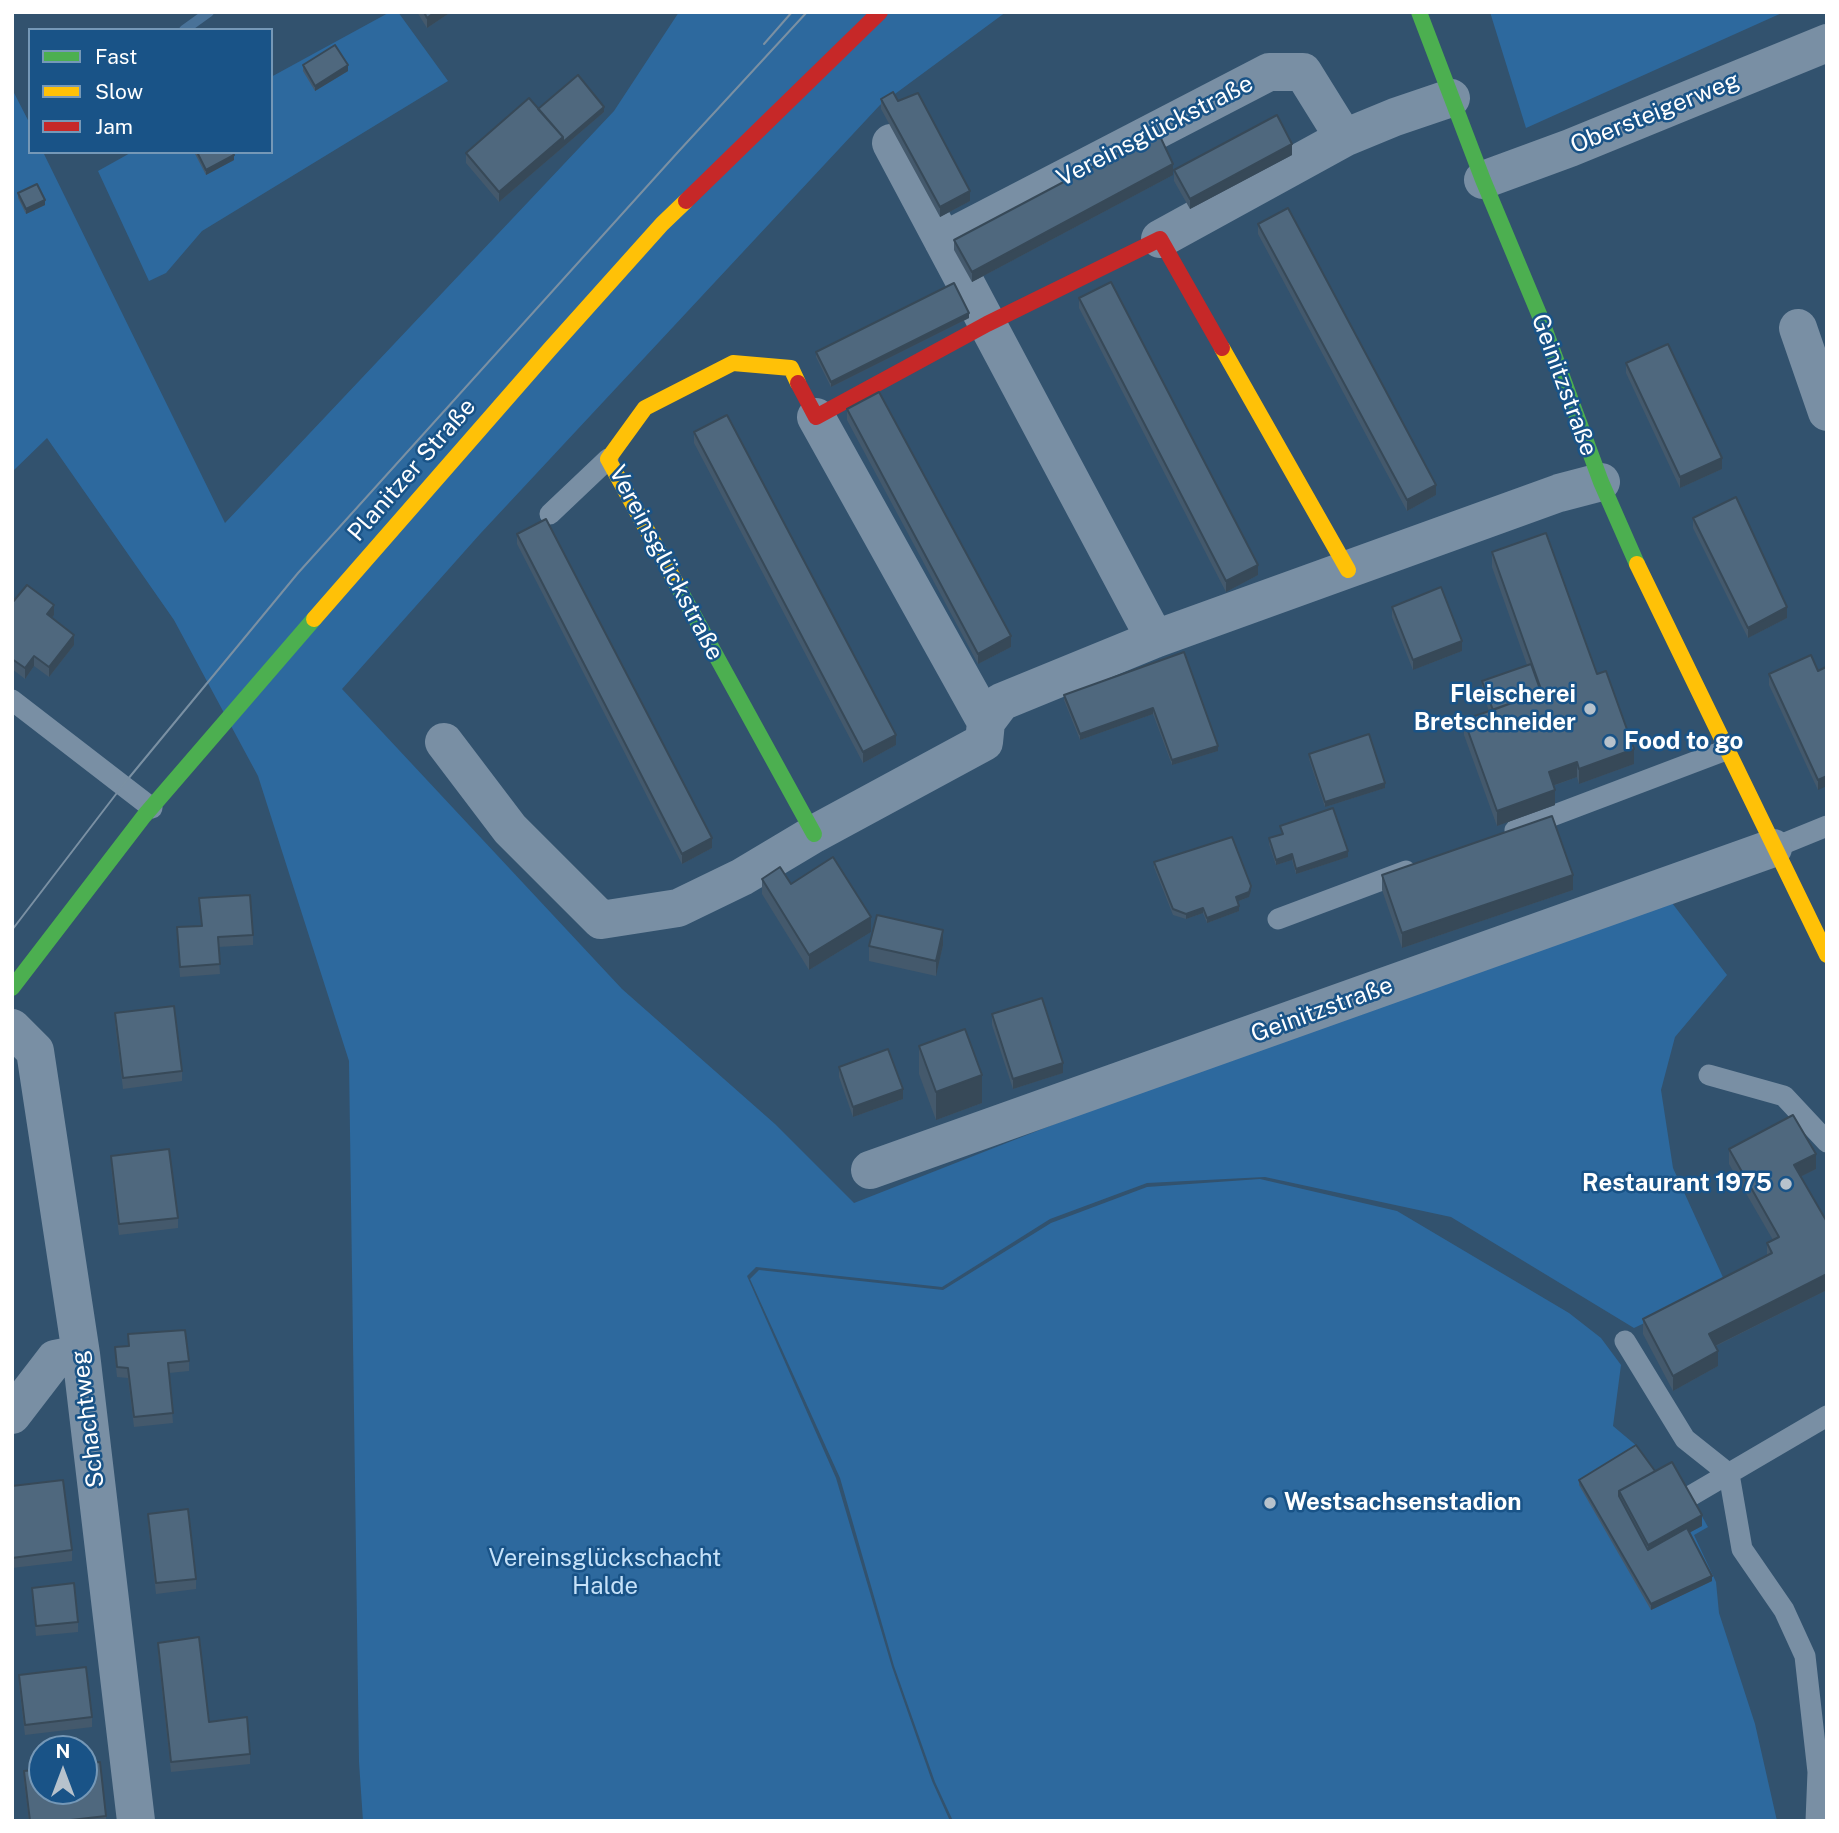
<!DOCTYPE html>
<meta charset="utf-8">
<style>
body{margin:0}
#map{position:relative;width:1839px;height:1833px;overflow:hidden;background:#32526e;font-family:"Public Sans",sans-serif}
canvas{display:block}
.frame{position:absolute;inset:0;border:14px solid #fff;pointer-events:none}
.legend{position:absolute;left:28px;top:28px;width:245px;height:126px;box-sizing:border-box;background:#195387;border:2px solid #7598b7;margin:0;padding:9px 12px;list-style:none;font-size:21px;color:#fff}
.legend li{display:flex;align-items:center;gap:14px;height:35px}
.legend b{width:35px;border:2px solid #7598b7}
.north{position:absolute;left:28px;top:1735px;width:70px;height:70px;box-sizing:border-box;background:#195387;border:2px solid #7598b7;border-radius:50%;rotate:0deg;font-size:19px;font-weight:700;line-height:28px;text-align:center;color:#fff}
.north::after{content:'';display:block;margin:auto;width:24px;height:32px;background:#b7c2cc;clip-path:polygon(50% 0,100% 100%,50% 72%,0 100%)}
</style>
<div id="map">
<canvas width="1839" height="1833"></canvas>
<div class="frame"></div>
<ul class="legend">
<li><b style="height:9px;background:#4caf50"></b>Fast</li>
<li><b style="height:9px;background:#ffc107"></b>Slow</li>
<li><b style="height:9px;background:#c62828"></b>Jam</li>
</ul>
<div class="north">N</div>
</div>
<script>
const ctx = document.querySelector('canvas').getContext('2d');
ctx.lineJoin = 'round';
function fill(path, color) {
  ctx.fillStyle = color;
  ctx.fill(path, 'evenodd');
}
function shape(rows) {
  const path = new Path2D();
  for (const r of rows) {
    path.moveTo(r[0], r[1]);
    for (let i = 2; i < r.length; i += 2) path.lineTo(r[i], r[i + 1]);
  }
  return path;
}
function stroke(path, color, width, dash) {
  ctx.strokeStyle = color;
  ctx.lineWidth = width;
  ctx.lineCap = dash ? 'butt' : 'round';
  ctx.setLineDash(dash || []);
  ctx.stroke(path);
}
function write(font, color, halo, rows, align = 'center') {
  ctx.font = font + ' "Public Sans",sans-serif';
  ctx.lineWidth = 5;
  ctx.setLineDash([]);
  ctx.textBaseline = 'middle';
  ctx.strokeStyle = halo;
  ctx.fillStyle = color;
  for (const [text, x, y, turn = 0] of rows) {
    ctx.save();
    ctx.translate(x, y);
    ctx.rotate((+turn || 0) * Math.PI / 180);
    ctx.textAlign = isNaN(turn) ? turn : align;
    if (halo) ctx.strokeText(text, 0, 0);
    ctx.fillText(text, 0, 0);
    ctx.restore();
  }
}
fill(shape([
 [390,12,398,12,448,81,202,231,166,273,149,281,98,171,132,152,271,152,271,77],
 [679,12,1006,12,880,105,480,534,342,689,622,989,775,1124,854,1203,1314,1022,1669,899,1727,975,1675,1037,1661,1090,1673,1168,1726,1284,1634,1328,1451,1217,1265,1177,1147,1183,1050,1219,942,1287,756,1267,747,1276,836,1478,892,1667,932,1781,950,1821,363,1821,359,1762,349,1061,258,776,174,620,47,438,12,472,12,89,30,124,30,152,43,152,225,523,614,111],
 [1490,12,1784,12,1526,128],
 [1260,1179,1397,1211,1569,1313,1601,1338,1621,1365,1613,1426,1638,1447,1658,1476,1674,1467,1708,1527,1694,1535,1716,1582,1719,1613,1755,1724,1777,1821,953,1821,935,1782,894,1666,840,1478,750,1279,759,1270,943,1290,1051,1223,1147,1187]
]), '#2d699e');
stroke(shape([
 [184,30,209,12]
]), '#497298', 10);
stroke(shape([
 [550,514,608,459],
 [12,700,152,808],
 [1515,830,1726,750],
 [1773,848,1827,826],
 [1278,919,1406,871],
 [1709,1075,1784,1096,1827,1142],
 [1625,1341,1685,1439,1729,1474,1742,1549,1784,1610,1805,1656,1818,1772,1816,1821],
 [1687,1498,1827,1416]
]), '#798fa4', 21);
stroke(shape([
 [891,143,1155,639],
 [1483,180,1570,148,1827,43],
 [1160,239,1344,138,1395,117,1451,98],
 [943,241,1269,72,1303,72,1344,138],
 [1798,328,1827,412],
 [816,417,986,722],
 [444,742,510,829,601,920,678,908,742,877,814,834,984,742,986,722,1001,702,1155,639,1559,493,1601,482],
 [12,1028,35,1051,81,1354,136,1821],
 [870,1170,1773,848],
 [12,1415,55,1359,81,1354]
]), '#798fa4', 38);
stroke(shape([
 [1419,12,1483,180,1539,314,1601,482,1637,564],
 [676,583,814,834],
 [12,988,144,816,314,619]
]), '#4caf50', 16);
stroke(shape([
 [1222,348,1348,570],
 [1637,564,1827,955],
 [676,583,608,459,645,408,733,363,791,368,798,383],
 [314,619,550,349,662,224,686,201]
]), '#ffc107', 16);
stroke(shape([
 [686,201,880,12],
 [798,383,816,417,987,324,1160,239,1222,348]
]), '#c62828', 16);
stroke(shape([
 [764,44,792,12],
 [12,930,123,785,298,573,678,152,807,12]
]), '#7a90a3', 2);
fill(shape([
 [417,12,451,12,427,28],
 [303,65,348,71,315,91,303,71],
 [881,99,898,101,970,201,940,217,881,109],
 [538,109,604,112,499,202,466,163,466,153],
 [194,152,233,152,234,160,206,175],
 [1292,155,1190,209,1174,181,1174,170],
 [1173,175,972,282,954,250,954,240],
 [18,193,45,205,26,214,18,198],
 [1258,224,1436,495,1407,511,1258,234],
 [1079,298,1258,575,1226,592,1079,308],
 [969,318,831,387,816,357,816,352],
 [1626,363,1722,469,1680,488,1626,373],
 [847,409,1011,647,978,664,847,420],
 [694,432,896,745,863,763,694,443],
 [1693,518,1787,618,1748,638,1693,528],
 [517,534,712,848,682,864,517,544],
 [1492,552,1597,674,1634,764,1579,784,1577,777,1553,786,1555,805,1497,826,1464,735,1464,720,1489,711,1482,692,1482,681,1527,665,1492,567],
 [12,603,54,615,52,618,74,645,49,677,34,666,25,679,12,669],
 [1392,607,1462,651,1413,670,1392,617],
 [1184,652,1218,751,1172,765,1153,714,1080,740,1064,700,1064,695],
 [1818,671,1818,790,1769,685,1769,674],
 [1309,754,1385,788,1325,807,1309,759],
 [1280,826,1348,857,1296,874,1292,860,1276,865,1269,844,1269,838,1282,834],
 [1154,862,1251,891,1249,897,1237,902,1239,911,1207,923,1203,913,1186,919,1173,915,1154,867],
 [1382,875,1573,890,1402,948,1382,890],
 [762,879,791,884,871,932,809,970,762,894],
 [199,898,253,935,253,945,218,947,220,974,180,977,177,927,201,926],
 [943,945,936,976,869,961,869,946],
 [115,1013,182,1071,182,1081,123,1089,115,1023],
 [992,1014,1063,1073,1013,1089,992,1025],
 [919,1046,982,1103,936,1120,919,1074],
 [839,1067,903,1099,853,1117,839,1077],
 [1729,1149,1816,1169,1800,1177,1827,1290,1716,1346,1718,1366,1673,1391,1643,1334,1643,1319,1767,1256,1767,1243,1773,1240,1729,1164],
 [111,1156,178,1218,178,1228,119,1235,111,1166],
 [128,1334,189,1361,189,1371,169,1373,173,1423,134,1427,128,1378,117,1377,115,1358,115,1347,128,1346],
 [1655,1471,1702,1526,1690,1532,1712,1581,1651,1610,1579,1485,1579,1480],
 [12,1486,72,1550,72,1561,12,1568],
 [148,1514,196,1579,196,1589,156,1594,148,1524],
 [32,1588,78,1622,78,1632,36,1636],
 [158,1643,209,1722,250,1754,250,1764,171,1772,158,1653],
 [19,1675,92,1717,92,1727,25,1735,19,1685],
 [24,1771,106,1816,106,1821,29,1821,24,1781]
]), '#44596c');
fill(shape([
 [435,12,451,12,427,28,427,18],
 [348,65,348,71,315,91,315,86],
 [604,107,604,112,499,202,499,192,563,137],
 [1292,144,1292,155,1190,209,1190,199],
 [234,155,234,160,206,175,206,170],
 [1173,164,1173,175,972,282,972,272],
 [970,191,970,201,940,217,940,207],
 [45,200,45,205,26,214,26,209],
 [969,313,969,318,831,387,831,382],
 [1722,458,1722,469,1680,488,1680,477],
 [1436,485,1436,495,1407,511,1407,500],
 [1258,565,1258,575,1226,592,1226,581],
 [54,605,54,615,47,624,47,614],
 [1787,607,1787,618,1748,638,1748,628],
 [74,635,74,645,49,677,49,667],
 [1011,636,1011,647,978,664,978,654],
 [1462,641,1462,651,1413,670,1413,660],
 [34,656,34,666,25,679,25,668],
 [1153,708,1153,714,1080,740,1080,734],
 [896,735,896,745,863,763,863,752],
 [1218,746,1218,751,1172,765,1172,760],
 [1634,749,1634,764,1579,784,1579,769],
 [1577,762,1577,777,1549,787,1549,772],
 [1827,776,1827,786,1818,790,1818,780],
 [1385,783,1385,788,1325,807,1325,802],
 [1555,790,1555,805,1497,826,1497,811],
 [712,838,712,848,682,864,682,854],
 [1348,851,1348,857,1296,874,1296,869],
 [1292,854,1292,860,1276,865,1276,860],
 [1573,875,1573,890,1402,948,1402,933],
 [1251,886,1251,891,1249,897,1236,902,1236,897],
 [1239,906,1239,911,1207,923,1207,918],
 [1203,908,1203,913,1186,919,1186,914],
 [871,917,871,932,809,970,809,955],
 [943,930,943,945,936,976,936,961],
 [1063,1063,1063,1073,1013,1089,1013,1079],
 [982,1075,982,1103,936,1120,936,1092],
 [903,1089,903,1099,853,1117,853,1107],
 [1816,1154,1816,1169,1794,1180,1794,1165],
 [1827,1274,1827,1290,1709,1349,1709,1334],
 [1718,1351,1718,1366,1673,1391,1673,1376],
 [1702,1515,1702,1526,1648,1555,1648,1545],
 [1712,1576,1712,1581,1651,1610,1651,1604]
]), '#374958');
const building = shape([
 [424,12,435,12,427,18,424,12],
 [335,45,348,65,315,86,303,65,335,45],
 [578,75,604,107,563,142,563,137,538,109,578,75],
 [893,92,898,101,918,93,970,191,940,207,881,99,893,92],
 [529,98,563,137,499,192,466,153,529,98],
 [1277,115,1292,144,1190,199,1174,170,1277,115],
 [1158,132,1173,164,972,272,954,240,1158,132],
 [197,152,233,152,234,155,206,170,197,152],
 [37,184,45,200,26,209,18,193,37,184],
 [1288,208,1436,485,1407,500,1258,224,1288,208],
 [1111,282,1258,565,1226,581,1079,298,1111,282],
 [954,283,969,313,831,382,816,352,954,283],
 [1668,344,1722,458,1680,477,1626,363,1668,344],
 [879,392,1011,636,978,654,847,409,879,392],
 [727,415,896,735,863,752,694,432,727,415],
 [1736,497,1787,607,1748,628,1693,518,1736,497],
 [546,519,712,838,682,854,517,534,546,519],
 [1546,533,1597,674,1606,671,1634,749,1579,769,1577,762,1549,772,1555,790,1497,811,1464,720,1542,692,1492,552,1546,533],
 [27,585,54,605,47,614,74,635,49,667,34,656,25,668,12,659,12,603,27,585],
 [1441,587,1462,641,1413,660,1392,607,1441,587],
 [1184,652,1218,746,1172,760,1153,708,1080,734,1064,695,1184,652],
 [1811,655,1818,671,1826,667,1827,669,1827,776,1818,780,1769,674,1811,655],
 [1531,664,1541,692,1493,710,1482,681,1531,664],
 [1369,734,1385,783,1325,802,1309,754,1369,734],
 [1333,808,1348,851,1296,869,1292,854,1276,860,1269,838,1283,834,1280,826,1333,808],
 [1552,816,1573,875,1402,933,1382,875,1552,816],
 [1232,837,1251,886,1249,892,1236,897,1239,906,1207,918,1203,908,1186,914,1173,909,1154,862,1232,837],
 [833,857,871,917,809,955,762,879,780,867,791,884,833,857],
 [250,895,253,935,218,937,220,964,180,967,177,927,202,926,199,898,250,895],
 [877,915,943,930,936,961,869,946,877,915],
 [1042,998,1063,1063,1013,1079,992,1014,1042,998],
 [174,1006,182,1071,123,1078,115,1013,174,1006],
 [965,1029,982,1075,936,1092,919,1046,965,1029],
 [888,1049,903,1089,853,1107,839,1067,888,1049],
 [1793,1115,1816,1154,1794,1165,1827,1222,1827,1274,1709,1334,1718,1351,1673,1376,1643,1319,1772,1253,1767,1243,1779,1237,1729,1149,1793,1115],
 [169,1149,178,1218,119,1224,111,1156,169,1149],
 [185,1330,189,1361,168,1363,173,1413,134,1417,128,1368,117,1367,115,1347,129,1346,128,1334,185,1330],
 [1636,1445,1655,1471,1619,1491,1619,1496,1648,1550,1687,1528,1712,1576,1651,1604,1579,1480,1636,1445],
 [1672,1462,1702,1515,1648,1545,1619,1491,1672,1462],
 [63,1480,72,1550,12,1558,12,1486,63,1480],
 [188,1509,196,1579,156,1583,148,1514,188,1509],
 [74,1583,78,1622,36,1626,32,1588,74,1583],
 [199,1637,209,1722,247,1717,250,1754,171,1762,158,1643,199,1637],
 [86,1667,92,1717,25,1725,19,1675,86,1667],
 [100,1762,106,1816,62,1821,30,1821,24,1771,42,1769,42,1791,84,1791,84,1764,100,1762]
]);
fill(building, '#4f687e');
stroke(building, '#374958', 2);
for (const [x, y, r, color] of [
 [1590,709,7,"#b7c2cc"],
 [1610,742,7,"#b7c2cc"],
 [1786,1184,7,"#b7c2cc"],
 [1270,1503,7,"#b7c2cc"]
]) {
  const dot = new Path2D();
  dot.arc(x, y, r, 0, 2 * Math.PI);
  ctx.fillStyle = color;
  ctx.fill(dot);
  stroke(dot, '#195387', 2.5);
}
write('24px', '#fff', '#195387', [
 ["Obersteigerweg",1655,113,-22],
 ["Vereinsglückstraße",1155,131,-27],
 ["Geinitzstraße",1564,385,70],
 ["Planitzer Straße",412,470,-49],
 ["Vereinsglückstraße",666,563,62],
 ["Geinitzstraße",1322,1010,-20],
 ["Schachtweg",88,1419,-97]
]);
write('bold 24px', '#fff', '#195387', [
 ["Fleischerei",1576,695],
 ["Bretschneider",1576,723],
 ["Food to go",1624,742,"left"],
 ["Restaurant 1975",1772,1184],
 ["Westsachsenstadion",1284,1503,"left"]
], 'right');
write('24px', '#c6e2f9', '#195387', [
 ["Vereinsglückschacht",605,1559],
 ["Halde",605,1587]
]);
</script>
